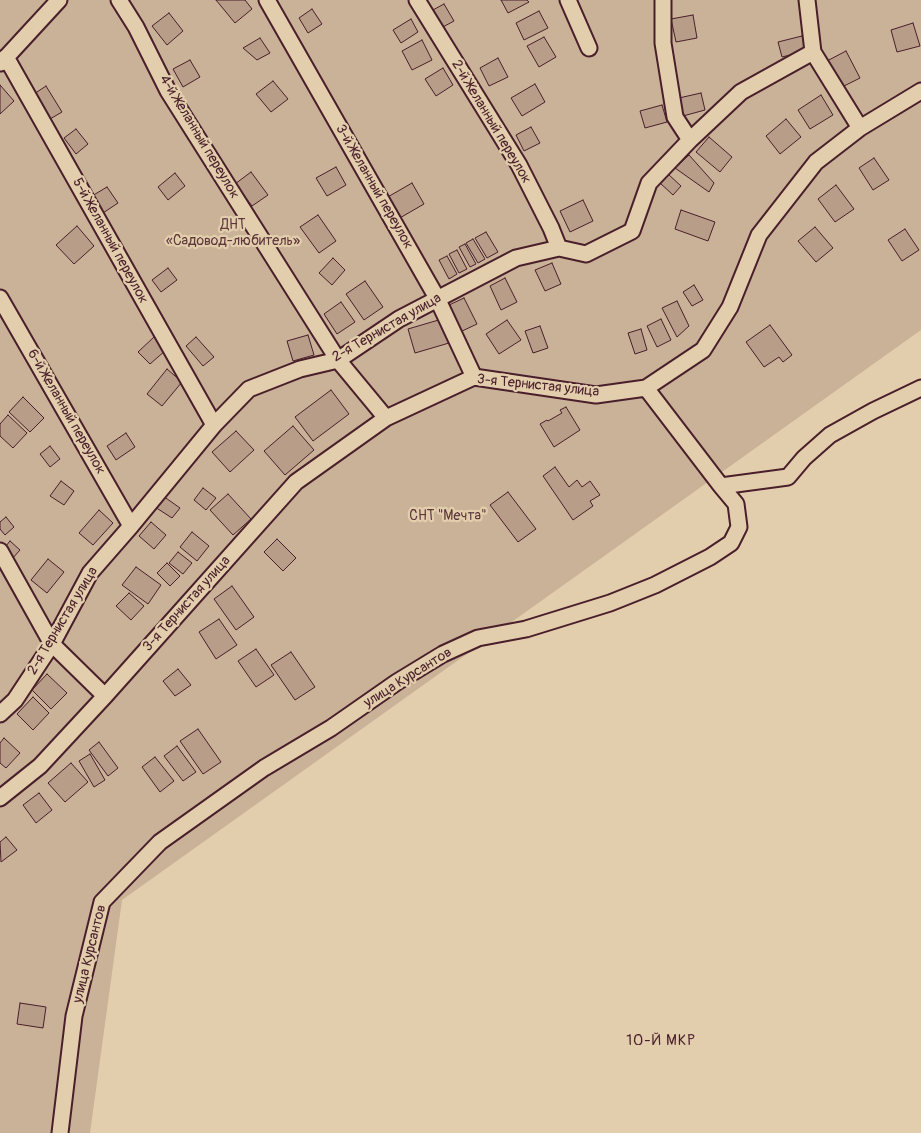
<!DOCTYPE html>
<meta charset="utf-8">
<style>
body{margin:0}
canvas{display:block;background:#e2ceac}
</style>
<canvas width="921" height="1133"></canvas>
<script>
const ctx = document.querySelector('canvas').getContext('2d');
ctx.lineJoin = 'round';
function fill(path, color) {
  ctx.fillStyle = color;
  ctx.fill(path, 'evenodd');
}
function shape(rows) {
  const path = new Path2D();
  for (const r of rows) {
    path.moveTo(r[0], r[1]);
    for (let i = 2; i < r.length; i += 2) path.lineTo(r[i], r[i + 1]);
  }
  return path;
}
function stroke(path, color, width, dash) {
  ctx.strokeStyle = color;
  ctx.lineWidth = width;
  ctx.lineCap = dash ? 'butt' : 'round';
  ctx.setLineDash(dash || []);
  ctx.stroke(path);
}
function write(font, color, halo, rows, align = 'center') {
  ctx.font = font + ' Pangolin,sans-serif';
  ctx.lineWidth = 4.5;
  ctx.setLineDash([]);
  ctx.textBaseline = 'middle';
  ctx.strokeStyle = halo;
  ctx.fillStyle = color;
  for (const [text, x, y, turn = 0] of rows) {
    ctx.save();
    ctx.translate(x, y);
    ctx.rotate((+turn || 0) * Math.PI / 180);
    ctx.textAlign = isNaN(turn) ? turn : align;
    if (halo) ctx.strokeText(text, 0, 0);
    ctx.fillText(text, 0, 0);
    ctx.restore();
  }
}
fill(shape([
 [0,0,921,0,921,330,122,900,90,1133,0,1133]
]), '#c9b297');
stroke(shape([
 [17,35,32,19]
]), '#815f5a', 4.5);
const building = shape([
 [216,0,245,0,252,9,235,23,216,0],
 [501,0,527,0,529,2,508,13,501,0],
 [444,4,454,21,441,28,431,11,444,4],
 [312,9,322,24,308,33,299,18,312,9],
 [539,11,548,28,524,40,516,23,539,11],
 [169,13,183,31,167,45,152,26,169,13],
 [693,15,697,38,676,42,671,19,693,15],
 [411,19,418,32,401,43,393,30,411,19],
 [913,23,920,46,897,52,891,30,913,23],
 [802,36,806,51,782,57,778,42,802,36],
 [544,37,556,57,539,67,527,46,544,37],
 [260,38,270,53,257,60,243,48,260,38],
 [422,40,432,60,412,70,402,51,422,40],
 [846,51,860,78,842,87,827,61,846,51],
 [498,58,508,77,489,86,480,68,498,58],
 [190,60,200,77,183,87,173,69,190,60],
 [443,68,453,85,436,96,425,79,443,68],
 [273,81,288,99,271,112,256,94,273,81],
 [535,84,545,102,522,116,511,98,535,84],
 [0,85,14,101,0,114,0,85],
 [46,86,62,112,50,119,34,94,46,86],
 [701,93,705,110,683,116,679,98,701,93],
 [821,95,833,115,810,129,798,110,821,95],
 [662,105,667,122,645,128,640,111,662,105],
 [786,119,801,137,780,154,766,136,786,119],
 [531,127,540,143,524,151,516,135,531,127],
 [76,129,88,144,76,154,64,138,76,129],
 [709,137,732,157,720,172,696,152,709,137],
 [689,155,714,183,709,192,675,168,689,155],
 [874,158,889,180,873,190,859,168,874,158],
 [336,167,346,185,327,196,316,178,336,167],
 [251,172,268,195,252,206,235,184,251,172],
 [175,173,185,186,168,200,158,187,175,173],
 [668,174,681,186,673,195,660,183,668,174],
 [412,183,424,204,398,219,386,198,412,183],
 [836,185,854,209,835,222,818,199,836,185],
 [107,187,118,203,103,213,92,196,107,187],
 [583,200,593,221,570,232,560,211,583,200],
 [681,210,715,222,708,241,675,229,681,210],
 [318,215,336,241,319,253,300,227,318,215],
 [77,226,94,246,74,264,56,245,77,226],
 [815,227,833,248,816,262,798,241,815,227],
 [905,229,919,250,902,261,888,240,905,229],
 [486,232,498,252,487,258,475,238,486,232],
 [473,239,485,259,478,263,466,243,473,239],
 [465,244,476,264,470,267,459,247,465,244],
 [457,250,467,269,459,273,449,254,457,250],
 [447,256,457,274,449,279,439,260,447,256],
 [333,258,345,270,332,285,319,273,333,258],
 [552,263,561,284,545,291,535,270,552,263],
 [168,268,177,280,161,292,152,280,168,268],
 [505,278,517,302,501,310,490,286,505,278],
 [365,281,383,307,364,320,346,294,365,281],
 [694,285,703,300,692,306,683,292,694,285],
 [464,298,477,324,460,332,447,306,464,298],
 [677,301,689,326,677,337,662,308,677,301],
 [341,302,355,322,337,334,324,314,341,302],
 [442,319,449,343,415,353,408,329,442,319],
 [661,319,671,340,657,347,647,326,661,319],
 [507,320,521,340,499,354,486,334,507,320],
 [770,325,792,355,783,362,779,357,764,367,746,342,770,325],
 [540,326,548,348,533,353,525,331,540,326],
 [641,329,647,350,635,354,628,333,641,329],
 [308,335,314,355,293,361,287,341,308,335],
 [154,337,166,350,150,364,138,352,154,337],
 [196,337,214,357,203,366,186,346,196,337],
 [167,369,182,382,162,406,147,394,167,369],
 [331,390,349,414,313,441,295,417,331,390],
 [23,397,44,418,30,432,9,412,23,397],
 [566,407,580,430,554,447,540,424,547,420,548,421,562,413,560,410,566,407],
 [8,415,27,433,13,448,0,436,0,424,8,415],
 [293,426,314,450,285,475,264,451,293,426],
 [236,431,254,450,230,472,212,452,236,431],
 [126,433,135,447,116,460,107,446,126,433],
 [50,446,60,459,50,467,40,454,50,446],
 [555,467,569,487,577,480,582,487,590,481,600,495,590,501,593,506,573,520,543,476,555,467],
 [61,481,74,491,64,505,50,496,61,481],
 [203,488,216,498,206,510,194,500,203,488],
 [508,492,536,529,518,542,490,505,508,492],
 [228,494,251,519,233,535,210,510,228,494],
 [163,496,180,508,172,518,155,507,163,496],
 [99,510,113,523,93,545,79,533,99,510],
 [6,517,14,527,5,535,0,529,0,522,6,517],
 [151,522,166,535,154,549,139,536,151,522],
 [192,532,209,546,197,561,180,547,192,532],
 [277,539,296,558,283,571,264,552,277,539],
 [10,541,20,550,12,559,2,551,10,541],
 [178,552,192,563,183,574,169,563,178,552],
 [48,559,64,572,47,593,31,580,48,559],
 [167,563,180,576,170,586,157,573,167,563],
 [136,567,161,585,148,604,122,585,136,567],
 [232,586,254,617,236,630,214,599,232,586],
 [129,593,144,606,131,620,116,606,129,593],
 [219,619,237,645,216,659,199,632,219,619],
 [256,649,274,675,256,687,238,661,256,649],
 [291,652,315,687,295,700,271,665,291,652],
 [178,669,191,685,175,696,163,681,178,669],
 [47,674,67,693,51,709,32,690,47,674],
 [33,697,49,713,33,730,17,714,33,697],
 [198,729,221,762,203,774,180,741,198,729],
 [4,738,20,753,6,768,0,763,0,743,4,738],
 [99,742,118,768,108,776,89,750,99,742],
 [177,746,196,772,183,781,164,756,177,746],
 [90,754,105,780,94,787,79,761,90,754],
 [155,757,174,781,160,792,142,767,155,757],
 [71,763,88,782,65,802,48,783,71,763],
 [39,793,52,810,36,823,23,805,39,793],
 [6,837,17,850,1,862,0,842,6,837],
 [20,1003,46,1007,43,1028,17,1024,20,1003]
]);
fill(building, '#b89d88');
stroke(building, '#4a1f2b', 1);
const minor = shape([
 [119,0,136,27,168,91,338,360,386,418],
 [267,0,437,298,474,377],
 [417,0,519,165,551,228,559,248],
 [568,0,589,48],
 [663,0,663,43,675,117,690,140],
 [807,0,813,52,860,128],
 [6,57,214,425],
 [1,63,59,0],
 [0,298,131,526],
 [646,388,721,486],
 [0,551,52,644,105,696],
 [0,714,15,700,52,644,90,573,131,526,214,425,249,389,300,369,338,360,399,319,516,258,559,248,586,254,632,231,649,183,690,140,741,92,813,52],
 [0,798,40,766,105,696,296,482,386,418,474,377,596,395,646,388,703,350,730,307,759,235,816,162,860,128,921,91],
 [60,1133,74,1016,102,902,160,842,264,768,331,728,397,682,443,654,478,638,526,629,610,603,655,585,710,557,731,543,739,527,736,504,721,486,788,477,804,458,830,435,873,411,921,388]
]);
stroke(minor, '#4a1f2b', 19);
stroke(minor, '#e2ceac', 15);
write('14px', '#4a1f2b', '#e2ceac', [
 ["2-й Желанный переулок",491,122,59],
 ["4-й Желанный переулок",199,137,59],
 ["3-й Желанный переулок",374,187,60],
 ["5-й Желанный переулок",110,241,61],
 ["2-я Тернистая улица",387,328,-30],
 ["3-я Тернистая улица",538,386,6],
 ["6-й Желанный переулок",66,412,60],
 ["3-я Тернистая улица",187,604,-48],
 ["2-я Тернистая улица",63,621,-59],
 ["улица Курсантов",408,678,-32],
 ["улица Курсантов",90,954,-76]
]);
write('14px', '#5d353b', '#e2ceac', [
 ["ДНТ",233,225],
 ["«Садовод-любитель»",233,241],
 ["СНТ \"Мечта\"",448,516]
]);
ctx.letterSpacing = '1px';
write('15px', '#4a1f2b', '#e2ceac', [
 ["10-Й МКР",661,1041]
]);
ctx.letterSpacing = '0px';
</script>
